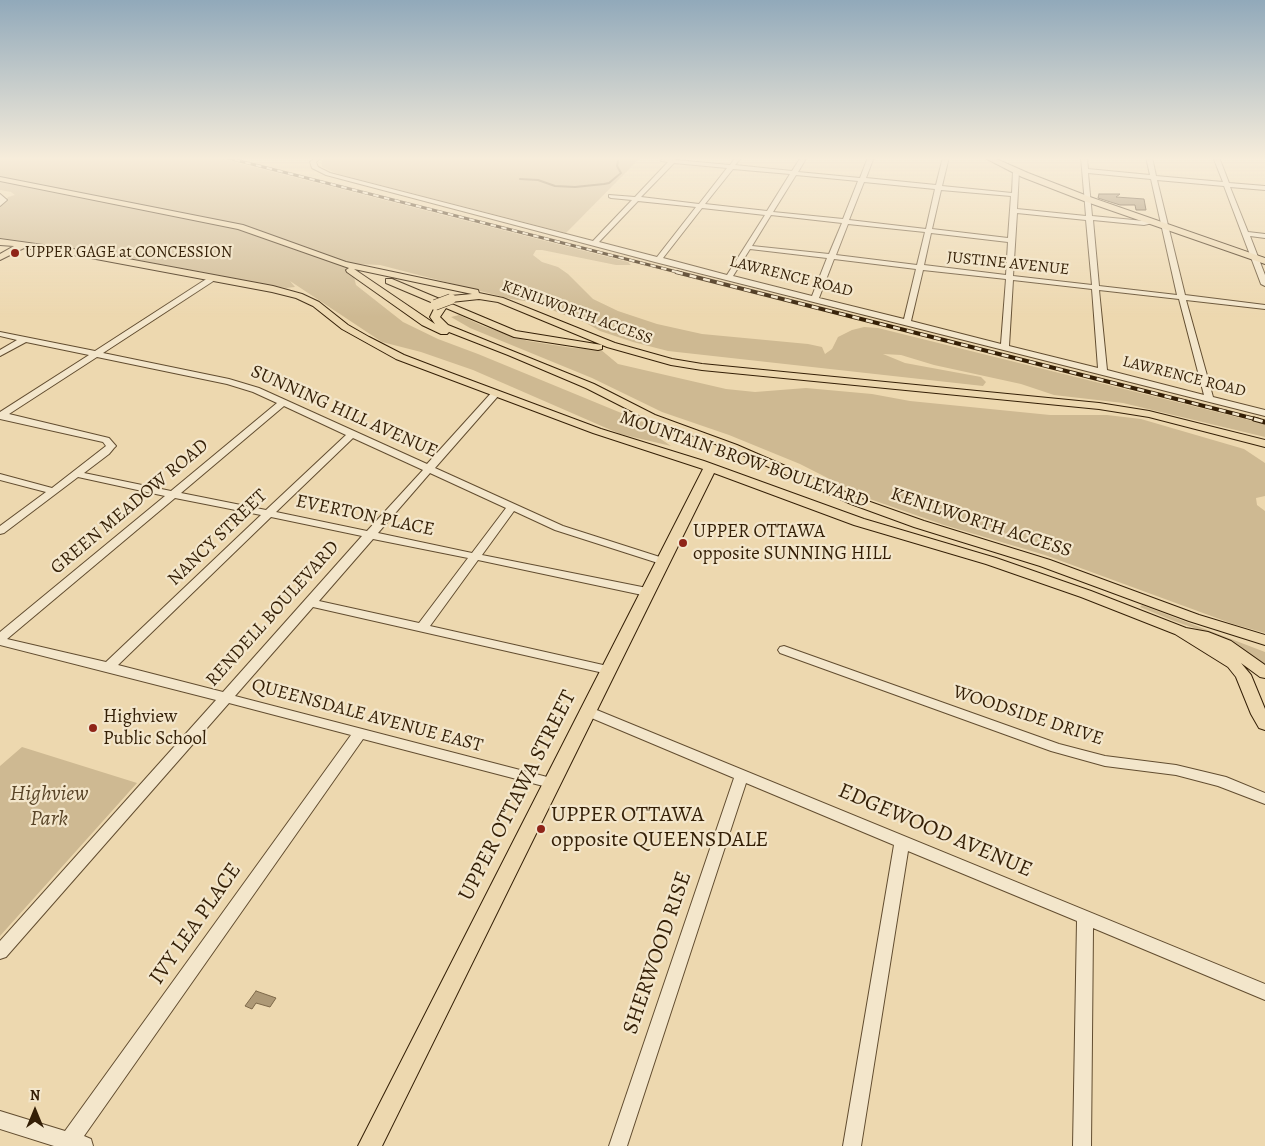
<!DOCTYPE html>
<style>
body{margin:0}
#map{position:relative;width:1265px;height:1146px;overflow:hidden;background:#edd8af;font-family:Alegreya,serif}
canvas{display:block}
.north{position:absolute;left:10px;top:1086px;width:50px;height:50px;-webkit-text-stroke:4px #f3e6cb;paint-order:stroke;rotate:0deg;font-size:14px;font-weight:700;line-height:20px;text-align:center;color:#341f06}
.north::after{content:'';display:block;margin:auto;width:18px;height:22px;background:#341f06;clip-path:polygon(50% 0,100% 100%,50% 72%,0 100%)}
</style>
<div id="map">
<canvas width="1265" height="1146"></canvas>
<div class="north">N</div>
</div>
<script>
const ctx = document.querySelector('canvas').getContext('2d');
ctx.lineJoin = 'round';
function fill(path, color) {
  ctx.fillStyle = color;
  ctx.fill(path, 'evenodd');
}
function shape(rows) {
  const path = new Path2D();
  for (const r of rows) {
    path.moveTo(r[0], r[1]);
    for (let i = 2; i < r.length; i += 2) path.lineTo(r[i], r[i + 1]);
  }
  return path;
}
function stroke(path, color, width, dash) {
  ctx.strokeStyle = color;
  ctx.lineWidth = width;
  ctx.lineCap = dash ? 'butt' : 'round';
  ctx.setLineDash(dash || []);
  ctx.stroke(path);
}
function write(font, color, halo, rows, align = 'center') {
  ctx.font = font + ' Alegreya,serif';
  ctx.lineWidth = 4.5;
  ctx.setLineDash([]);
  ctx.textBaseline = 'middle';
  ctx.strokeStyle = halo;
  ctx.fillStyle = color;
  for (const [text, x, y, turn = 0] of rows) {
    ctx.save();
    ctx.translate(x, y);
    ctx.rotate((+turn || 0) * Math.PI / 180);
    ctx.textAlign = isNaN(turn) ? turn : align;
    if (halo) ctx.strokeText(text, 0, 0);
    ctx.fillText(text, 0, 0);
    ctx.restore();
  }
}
fill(shape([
 [0,157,215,157,628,262,631,265,616,265,542,250,536,250,533,255,542,262,558,267,568,274,593,299,618,311,657,324,702,334,808,344,822,347,825,354,832,349,838,337,852,330,864,327,878,328,1265,424,1265,437,1123,403,1054,395,1021,384,934,365,901,355,883,354,905,363,981,377,986,382,983,386,668,351,633,342,600,331,586,323,531,302,511,299,380,265,357,264,345,270,354,277,356,285,403,322,438,339,478,354,648,424,646,429,671,446,620,434,473,370,421,352,382,342,290,281,295,287,286,288,68,247,0,238,0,207,8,197,15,195,11,192,0,190],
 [327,157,641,157,566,233,338,174,322,167,321,162],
 [459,315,483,326,528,341,573,348,600,349,618,364,726,389,755,392,806,388,872,394,910,401,1050,415,1107,415,1141,419,1244,449,1265,463,1265,496,1256,498,1257,505,1265,511,1265,633,1233,624,1045,555,944,525,867,498,800,464,729,435,662,412,592,378,470,328,451,317],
 [1142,605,1265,652,1265,666,1226,639,1174,621,1140,607],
 [22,747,137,783,0,936,0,766]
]), '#ceb992');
const water = shape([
 [256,991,276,998,270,1007,256,1003,252,1009,245,1006,256,991]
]);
fill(water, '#ae9976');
stroke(water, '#7d6849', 1);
stroke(shape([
 [520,179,538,180,555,186,575,187,604,184,609,183,621,173,617,166,618,161]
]), '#7d6849', 2);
const building = shape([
 [1099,194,1120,194,1116,197,1144,199,1146,210,1136,210,1135,205,1120,205,1098,198,1099,194]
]);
fill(building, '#947f5e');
stroke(building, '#341f06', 1);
const minor = shape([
 [316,157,322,157,316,162,318,167,330,173,593,241,632,200,611,198,609,197,609,195,635,197,668,162,661,161,663,158,671,159,674,157,676,160,730,165,736,157,742,157,735,165,792,171,801,157,807,157,798,172,860,178,868,157,874,157,866,178,936,185,943,157,949,157,942,186,1012,193,1013,171,1016,169,1019,171,1017,209,1086,216,1081,157,1087,157,1088,169,1150,175,1146,157,1152,157,1156,176,1223,182,1213,157,1219,157,1229,183,1265,186,1265,190,1230,187,1248,232,1265,234,1265,238,1250,236,1265,275,1265,286,1261,284,1224,186,1157,180,1185,295,1265,305,1265,309,1186,300,1213,397,1265,410,1265,416,655,262,326,175,312,168,310,162,316,157],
 [674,163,727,168,699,204,641,197,674,163],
 [733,169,790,174,767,211,705,204,733,169],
 [1088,173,1151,179,1177,295,1099,286,1093,220,1144,225,1157,222,1154,220,1144,221,1092,216,1088,173],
 [796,175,858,181,843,219,773,212,796,175],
 [864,182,935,189,926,229,849,220,864,182],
 [941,190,1011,196,1008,238,932,229,941,190],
 [638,201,696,207,657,257,599,242,638,201],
 [702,208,765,215,727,275,663,258,702,208],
 [1017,213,1086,220,1092,285,1013,276,1017,213],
 [771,215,842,223,829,254,752,246,771,215],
 [848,224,925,232,917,265,836,255,848,224],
 [931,233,1008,242,1006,275,924,265,931,233],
 [750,249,827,258,812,296,733,276,750,249],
 [834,259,916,269,904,319,819,298,834,259],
 [923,270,1006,279,1001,344,911,321,923,270],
 [1013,280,1092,289,1098,368,1009,346,1013,280],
 [1099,290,1179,299,1204,395,1107,370,1099,290],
 [0,194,7,200,0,206,0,194],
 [211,276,218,278,103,353,229,379,259,388,427,464,493,391,499,391,499,395,435,468,563,526,666,559,668,561,662,564,658,563,555,530,514,511,482,555,647,588,653,592,647,596,478,560,430,626,612,667,614,670,612,673,608,674,313,607,235,696,551,778,556,779,558,783,556,787,551,788,363,739,84,1136,91,1139,93,1146,54,1146,0,1129,0,1111,65,1131,351,735,229,703,6,957,0,959,0,941,216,700,0,645,0,632,165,496,78,477,4,533,0,534,0,526,46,492,0,480,0,474,52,488,106,446,103,442,0,419,0,412,89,355,26,342,0,356,0,350,17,340,0,336,0,332,95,351,211,276],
 [97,357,227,384,253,392,277,403,171,491,84,473,109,454,114,448,116,446,109,438,9,414,97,357],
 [284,406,346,435,266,510,181,493,284,406],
 [353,438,423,470,367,531,276,512,353,438],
 [430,473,506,508,472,553,378,533,430,473],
 [175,498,261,515,106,662,7,639,175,498],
 [271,517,362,536,223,692,118,665,271,517],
 [373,539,468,558,419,623,319,601,373,539],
 [784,646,1059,744,1105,756,1176,765,1226,777,1265,793,1265,804,1218,786,1176,775,1105,766,1051,751,780,653,778,650,780,647,784,646],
 [587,706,1265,984,1265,1000,1093,928,1091,1146,1073,1146,1077,921,908,851,861,1146,843,1146,894,845,746,783,627,1146,609,1146,734,778,582,714,580,711,582,708,587,706]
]);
const major = shape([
 [983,157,992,157,1028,173,1090,197,1265,258,1265,264,1084,201,1022,177,983,157],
 [0,177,243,225,346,262,478,290,479,293,503,298,615,343,672,359,702,364,1099,403,1149,411,1265,440,1265,447,1149,417,1099,409,702,370,671,365,607,347,498,302,479,299,451,302,446,299,451,296,472,294,354,269,435,324,430,317,434,309,438,305,386,283,386,279,392,279,516,331,602,345,602,349,598,350,514,337,446,308,440,317,448,325,594,384,655,415,737,445,859,498,924,521,1050,560,1199,615,1265,635,1265,645,1189,621,1040,566,914,527,851,504,729,449,647,419,586,388,508,355,449,332,447,334,441,334,422,325,347,272,346,270,349,268,238,229,0,181,0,177],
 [0,239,80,250,273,286,302,294,319,302,348,325,369,337,404,355,451,373,601,429,704,461,864,519,996,558,1091,591,1186,628,1208,632,1231,641,1265,665,1265,678,1260,677,1241,663,1251,675,1265,709,1265,730,1259,728,1251,714,1236,677,1228,667,1175,634,1081,597,986,564,854,525,714,473,382,1146,358,1146,703,469,593,433,396,359,342,329,313,306,296,298,272,292,80,256,24,248,0,260,0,254,14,246,0,245,0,239]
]);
stroke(minor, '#624d30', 2);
stroke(major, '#341f06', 2);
fill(minor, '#f3e6cb');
fill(major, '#edd8af');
const railFar2 = shape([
 [224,157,681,273]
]);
const railFar1 = shape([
 [676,272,1259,420]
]);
const rail = shape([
 [1254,419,1265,422]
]);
stroke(railFar2, '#341f06', 3);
stroke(railFar1, '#341f06', 4);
stroke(rail, '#341f06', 5);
stroke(railFar2, '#f3e6cb', 2, [5.5]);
stroke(railFar1, '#f3e6cb', 2.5, [7]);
stroke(rail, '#f3e6cb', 3, [9]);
const majorBridge = shape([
 [435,305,451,299]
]);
stroke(majorBridge, '#341f06', 11, []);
stroke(majorBridge, '#edd8af', 10);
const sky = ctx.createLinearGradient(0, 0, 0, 317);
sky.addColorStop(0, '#91a9ba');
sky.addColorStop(0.5, '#f7eddb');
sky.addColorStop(1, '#f7eddb00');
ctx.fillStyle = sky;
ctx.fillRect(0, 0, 1265, 317);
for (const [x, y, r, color] of [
 [15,253,5,"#8f2418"],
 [683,543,5,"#8f2418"],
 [93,728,5,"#8f2418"],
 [541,829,5,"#8f2418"]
]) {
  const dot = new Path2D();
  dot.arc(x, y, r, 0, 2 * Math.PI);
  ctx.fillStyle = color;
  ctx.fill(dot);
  stroke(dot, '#f3e6cb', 2);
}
write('16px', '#341f06', '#f3e6cb', [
 ["UPPER GAGE at CONCESSION",25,253]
], 'left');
write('16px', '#341f06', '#f3e6cb', [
 ["JUSTINE AVENUE",1008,264,6],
 ["LAWRENCE ROAD",791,277,14],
 ["KENILWORTH ACCESS",577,313,20],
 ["LAWRENCE ROAD",1184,377,14]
]);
write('19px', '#341f06', '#f3e6cb', [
 ["SUNNING HILL AVENUE",344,412,24],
 ["MOUNTAIN BROW BOULEVARD",744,460,19],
 ["GREEN MEADOW ROAD",130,507,-40],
 ["EVERTON PLACE",365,516,12],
 ["KENILWORTH ACCESS",981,523,18],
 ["NANCY STREET",218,538,-44],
 ["RENDELL BOULEVARD",273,614,-48],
 ["QUEENSDALE AVENUE EAST",367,716,15],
 ["WOODSIDE DRIVE",1028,716,18]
]);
write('19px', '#341f06', '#f3e6cb', [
 ["UPPER OTTAWA",693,532],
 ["opposite SUNNING HILL",693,554],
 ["Highview",103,717],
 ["Public School",103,739]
], 'left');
write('italic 22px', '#5a4629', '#f3e6cb', [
 ["Highview",49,795],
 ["Park",49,820]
]);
write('22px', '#341f06', '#f3e6cb', [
 ["UPPER OTTAWA STREET",518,796,-63],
 ["EDGEWOOD AVENUE",935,831,23],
 ["IVY LEA PLACE",196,924,-55],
 ["SHERWOOD RISE",658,953,-71]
]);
write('22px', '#341f06', '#f3e6cb', [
 ["UPPER OTTAWA",551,816],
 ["opposite QUEENSDALE",551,841]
], 'left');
</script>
